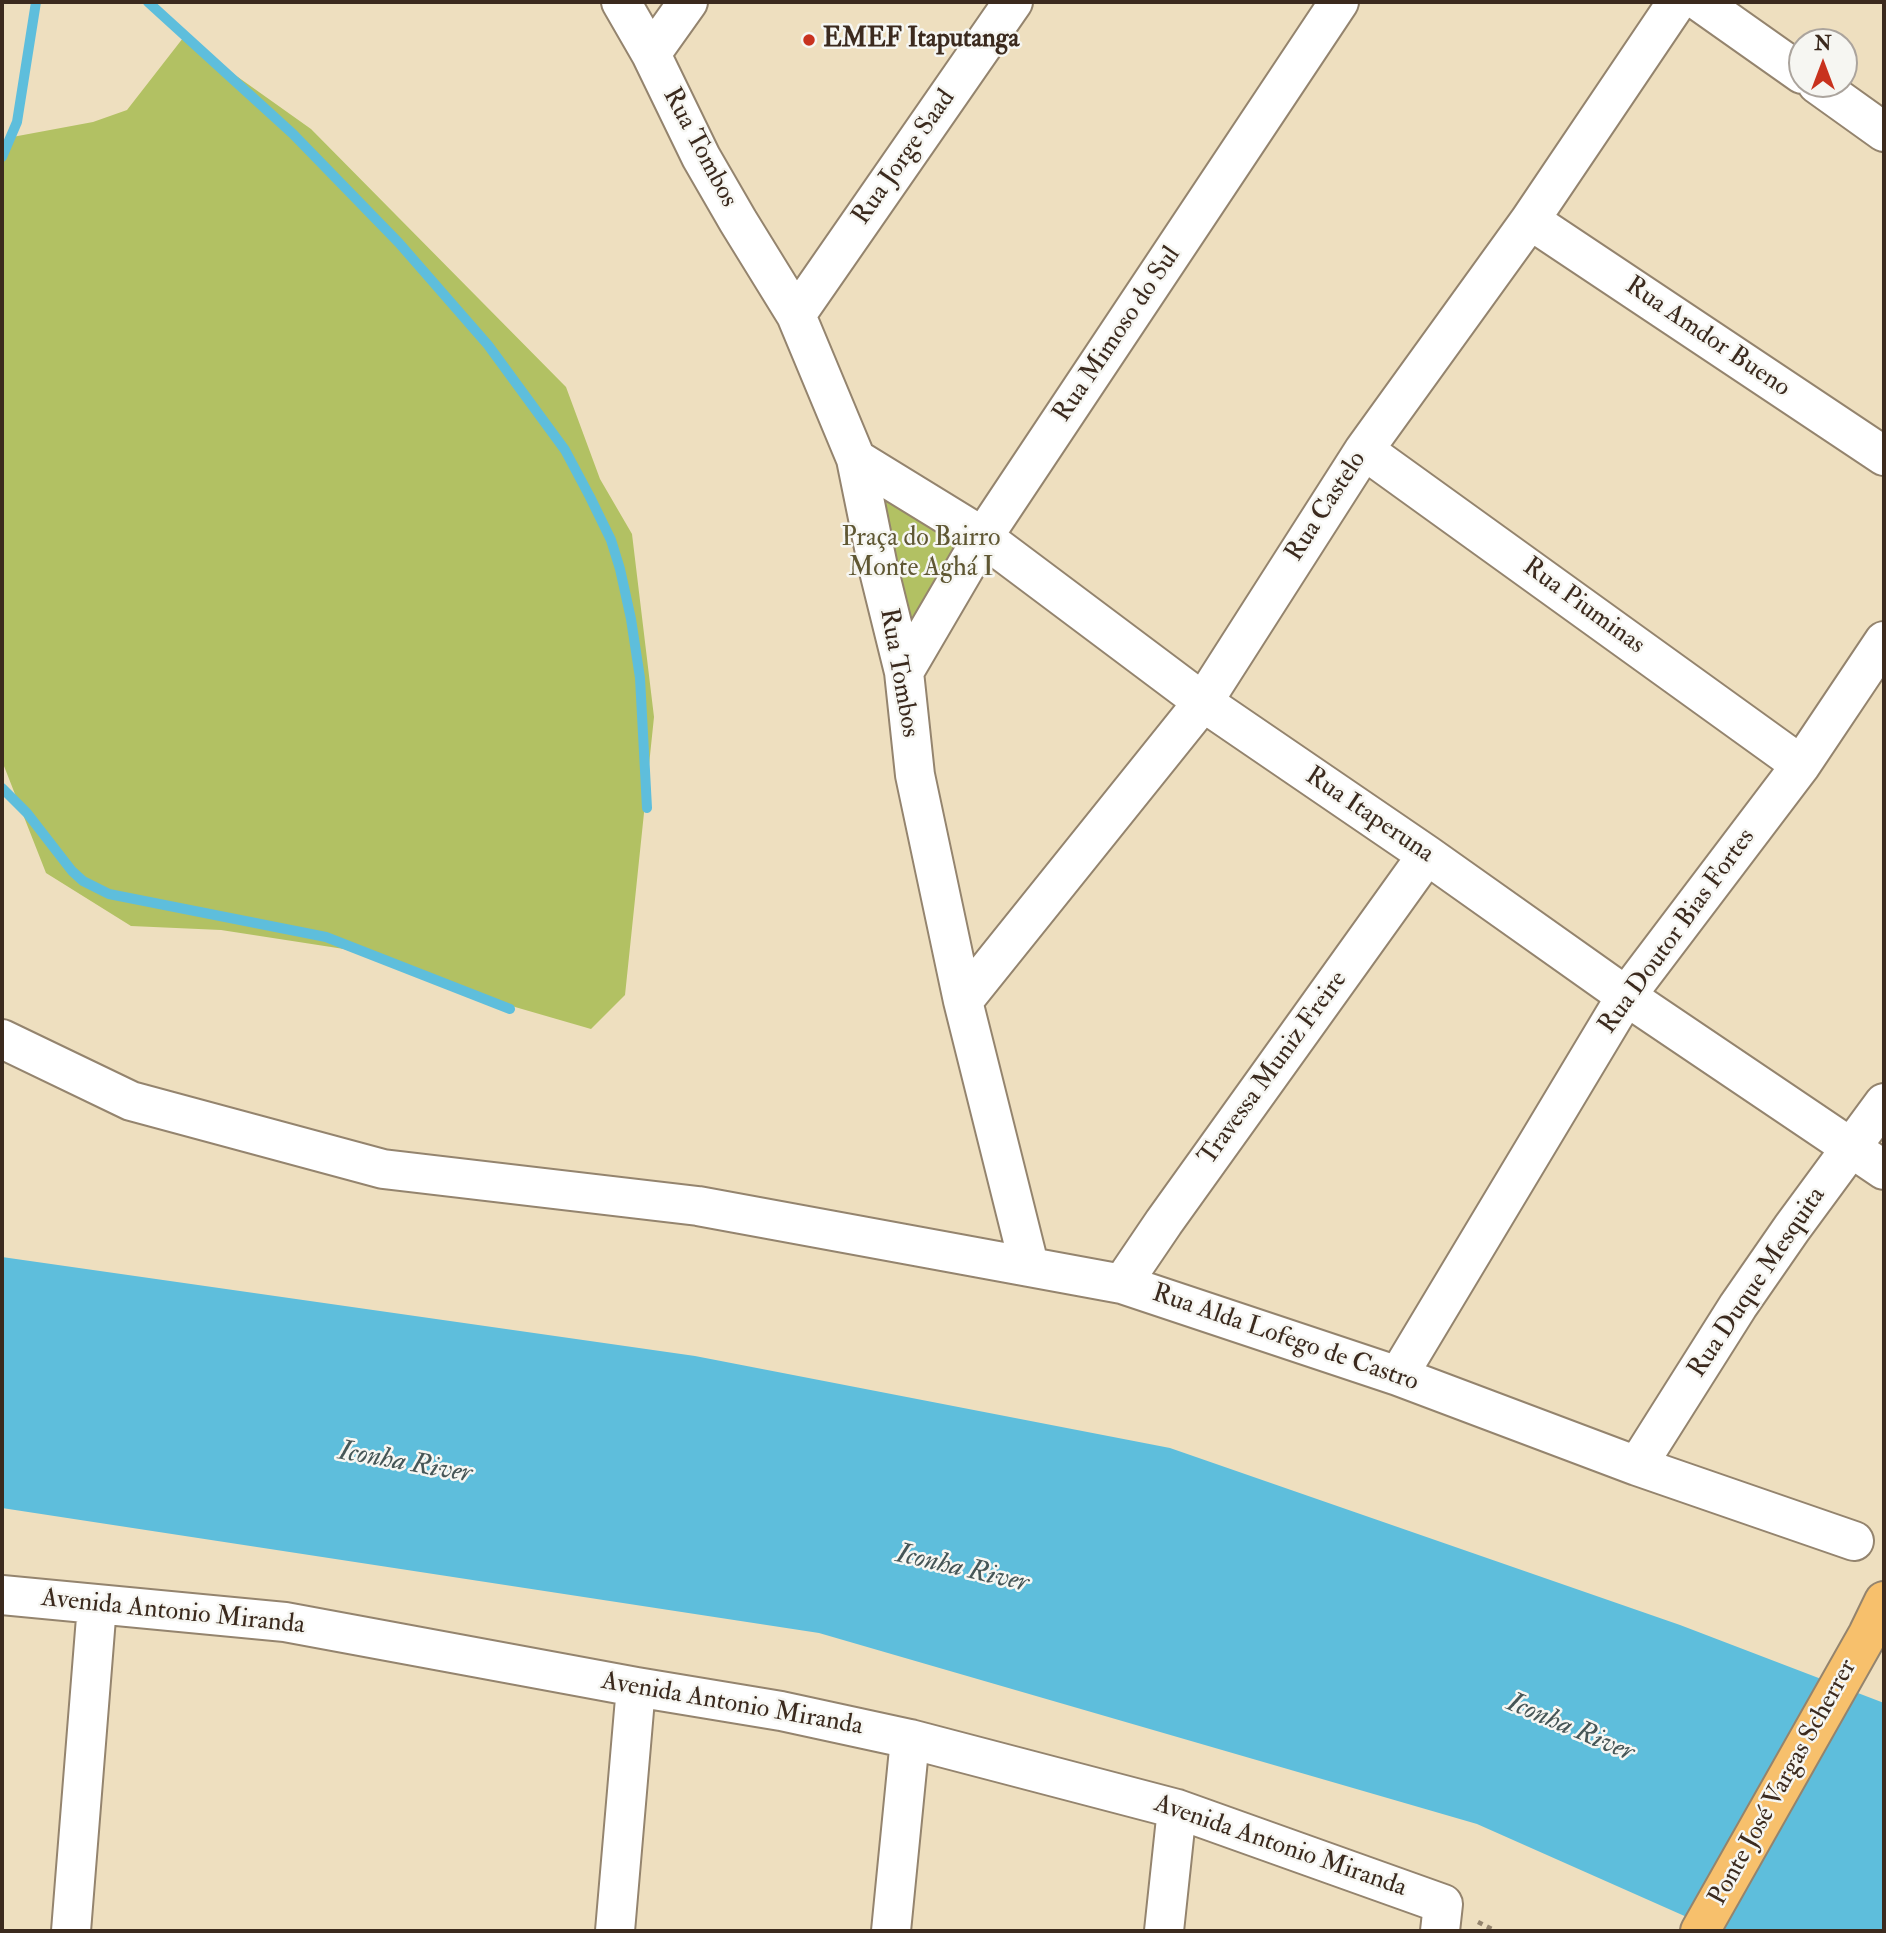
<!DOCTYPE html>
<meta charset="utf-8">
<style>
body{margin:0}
#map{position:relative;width:1886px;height:1933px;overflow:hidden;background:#eedfbf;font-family:"IM FELL Double Pica",serif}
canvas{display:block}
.frame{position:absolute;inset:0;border:4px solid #3b2a1e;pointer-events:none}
.north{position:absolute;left:1788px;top:28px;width:70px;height:70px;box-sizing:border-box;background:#f6f6f2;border:2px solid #aba49d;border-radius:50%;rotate:0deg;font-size:19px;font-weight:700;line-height:28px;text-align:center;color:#3b2a1e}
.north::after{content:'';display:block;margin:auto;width:24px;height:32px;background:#c8321e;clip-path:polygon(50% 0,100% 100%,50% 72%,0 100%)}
</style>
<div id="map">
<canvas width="1886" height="1933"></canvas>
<div class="frame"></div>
<div class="north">N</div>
</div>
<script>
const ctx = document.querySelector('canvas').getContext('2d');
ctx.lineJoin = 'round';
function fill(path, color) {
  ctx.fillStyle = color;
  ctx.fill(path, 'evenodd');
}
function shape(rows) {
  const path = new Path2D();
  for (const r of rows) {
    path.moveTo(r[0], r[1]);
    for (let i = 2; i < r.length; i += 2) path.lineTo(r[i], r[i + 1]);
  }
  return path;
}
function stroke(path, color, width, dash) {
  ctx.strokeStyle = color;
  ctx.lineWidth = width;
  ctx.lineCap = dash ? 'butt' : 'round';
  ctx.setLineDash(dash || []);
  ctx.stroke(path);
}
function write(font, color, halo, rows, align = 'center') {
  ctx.font = font + ' "IM FELL Double Pica",serif';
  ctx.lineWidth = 5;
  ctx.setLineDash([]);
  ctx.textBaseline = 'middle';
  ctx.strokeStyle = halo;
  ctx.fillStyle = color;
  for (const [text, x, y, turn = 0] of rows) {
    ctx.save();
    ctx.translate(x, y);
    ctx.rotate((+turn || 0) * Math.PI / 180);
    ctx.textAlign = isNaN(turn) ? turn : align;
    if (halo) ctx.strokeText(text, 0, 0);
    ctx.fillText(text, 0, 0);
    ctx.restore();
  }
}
fill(shape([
 [183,38,311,129,566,387,600,479,632,534,654,717,625,995,591,1029,484,998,344,949,221,930,131,926,46,873,2,761,2,152,7,138,93,122,127,110],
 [856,459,983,537,904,672]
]), '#b2c163');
fill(shape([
 [2,1257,695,1356,1170,1448,1680,1625,1884,1703,1884,1931,1726,1931,1689,1918,1477,1824,819,1633,2,1508]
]), '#5ebedc');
stroke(shape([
 [148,2,293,134,399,243,488,345,565,450,590,497,611,540,620,569,631,619,640,678,647,808],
 [2,157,17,122,36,2],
 [2,788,27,813,72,871,83,881,109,894,326,937,510,1009]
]), '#5ebedc', 10);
const minor = shape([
 [621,2,651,54,701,157,738,221,796,315,856,459,878,567,904,672,915,775,963,1001,1029,1265],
 [1700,2,1802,74],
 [651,54,688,2],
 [1817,84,1884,132],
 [1530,220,1884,456],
 [796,315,1013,2],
 [1364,450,1801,765],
 [856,459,983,537,1203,702,1427,855,1626,996,1884,1170],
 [904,672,983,537,1339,2],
 [963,1001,1203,702,1364,450,1530,220,1677,2],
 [2,1039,131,1101,383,1169,698,1206,1122,1284,1398,1376,1637,1466,1854,1541],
 [1122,1284,1164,1222,1427,855],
 [1398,1376,1626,996,1801,765,1884,641],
 [1637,1466,1738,1306,1792,1228,1884,1103],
 [2,1595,285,1622,636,1687,781,1711,910,1739,1177,1809,1443,1904,1440,1931],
 [71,1931,97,1605],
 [615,1931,636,1687],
 [891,1931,910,1739],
 [1164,1931,1177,1809]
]);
const major = shape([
 [1700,1931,1868,1634,1884,1601]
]);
stroke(minor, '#94846e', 42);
stroke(major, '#94846e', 42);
stroke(shape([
 [1478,1922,1496,1931]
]), '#94846e', 4.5, [5, 5]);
stroke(minor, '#fff', 38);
stroke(major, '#f7c06c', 38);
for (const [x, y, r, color] of [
 [809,40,7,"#c8321e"]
]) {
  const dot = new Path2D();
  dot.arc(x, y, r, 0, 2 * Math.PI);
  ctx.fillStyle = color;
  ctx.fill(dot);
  stroke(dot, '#f6f6f2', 2.5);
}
write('bold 26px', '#3b2a1e', '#f6f6f2', [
 ["EMEF Itaputanga",823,40]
], 'left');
write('26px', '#3b2a1e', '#f6f6f2', [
 ["Rua Tombos",699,148,62],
 ["Rua Jorge Saad",905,158,-55],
 ["Rua Mimoso do Sul",1118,335,-56],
 ["Rua Amdor Bueno",1707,338,34],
 ["Rua Castelo",1327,507,-57],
 ["Rua Piuminas",1583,607,36],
 ["Rua Tombos",898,673,80],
 ["Rua Itaperuna",1369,816,34],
 ["Rua Doutor Bias Fortes",1678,932,-54],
 ["Travessa Muniz Freire",1274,1069,-54],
 ["Rua Duque Mesquita",1758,1283,-56],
 ["Rua Alda Lofego de Castro",1285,1339,19],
 ["Avenida Antonio Miranda",173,1613,6],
 ["Avenida Antonio Miranda",732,1705,10],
 ["Ponte José Vargas Scherrer",1784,1783,-61],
 ["Avenida Antonio Miranda",1280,1847,19]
]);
write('26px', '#5f5733', '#f6f6f2', [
 ["Praça do Bairro",921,539],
 ["Monte Aghá I",921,569]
]);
write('italic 28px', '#465657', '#f6f6f2', [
 ["Iconha River",405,1464,10],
 ["Iconha River",962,1570,13],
 ["Iconha River",1570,1729,23]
]);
</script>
